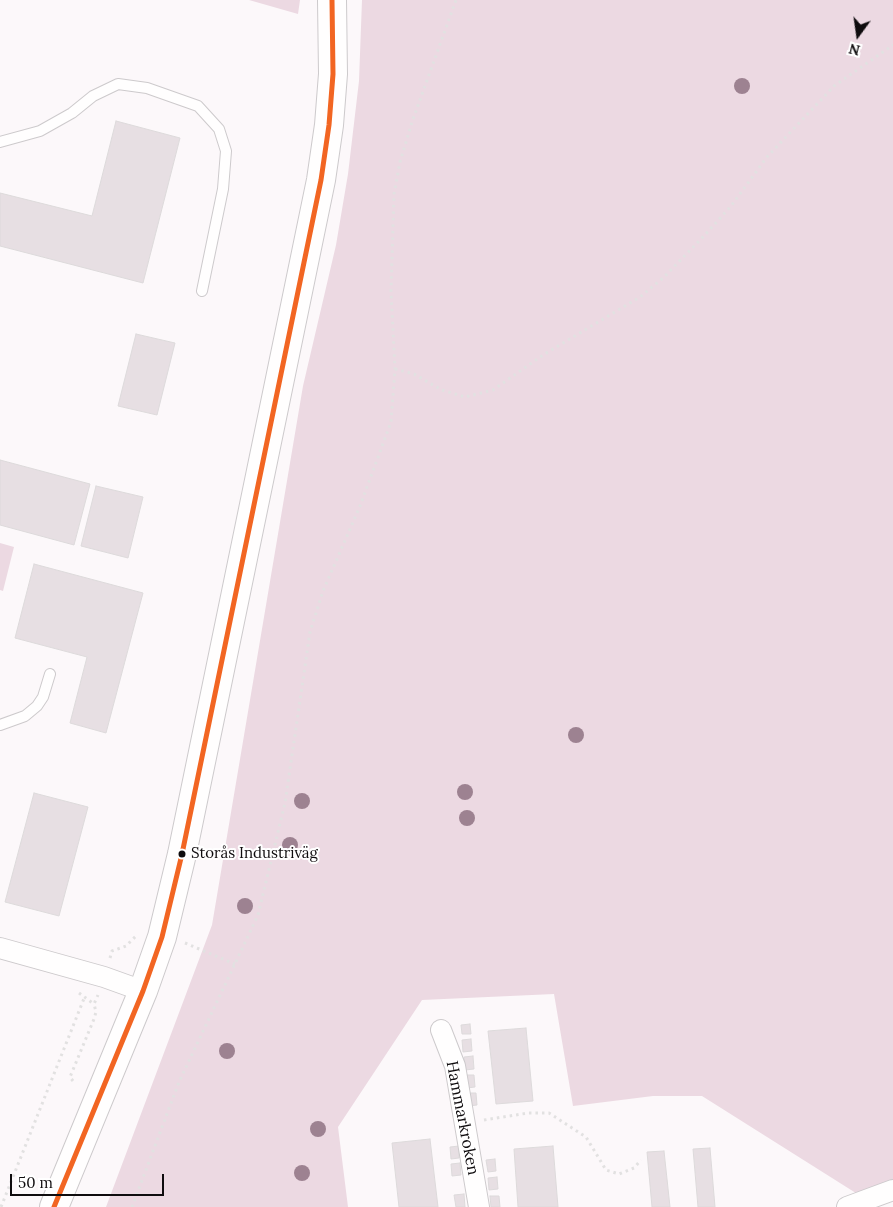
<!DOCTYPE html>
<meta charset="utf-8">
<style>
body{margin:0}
#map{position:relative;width:893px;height:1207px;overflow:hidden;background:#fcf8fa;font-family:Lora,serif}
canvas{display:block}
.north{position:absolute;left:833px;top:10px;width:50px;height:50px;-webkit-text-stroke:4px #fff;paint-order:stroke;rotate:194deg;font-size:14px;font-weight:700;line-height:20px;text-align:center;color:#0f0c0e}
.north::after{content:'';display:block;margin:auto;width:18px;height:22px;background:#0f0c0e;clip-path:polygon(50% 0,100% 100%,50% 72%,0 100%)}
.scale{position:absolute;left:10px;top:1174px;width:154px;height:22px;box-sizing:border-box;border:2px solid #0f0c0e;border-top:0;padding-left:6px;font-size:15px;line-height:18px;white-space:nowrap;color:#0f0c0e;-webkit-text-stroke:4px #fff;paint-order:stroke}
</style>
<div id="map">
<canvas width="893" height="1207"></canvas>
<div class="north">N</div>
<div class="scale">50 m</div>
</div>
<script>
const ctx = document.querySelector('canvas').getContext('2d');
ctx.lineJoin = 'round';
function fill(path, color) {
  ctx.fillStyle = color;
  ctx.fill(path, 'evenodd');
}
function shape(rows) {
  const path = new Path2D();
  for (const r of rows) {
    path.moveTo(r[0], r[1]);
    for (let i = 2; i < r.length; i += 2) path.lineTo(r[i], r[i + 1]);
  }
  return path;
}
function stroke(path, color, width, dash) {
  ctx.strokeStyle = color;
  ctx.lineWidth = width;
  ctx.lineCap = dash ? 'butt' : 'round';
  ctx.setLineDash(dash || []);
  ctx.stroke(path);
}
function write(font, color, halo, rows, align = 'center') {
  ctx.font = font + ' Lora,serif';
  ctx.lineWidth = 4;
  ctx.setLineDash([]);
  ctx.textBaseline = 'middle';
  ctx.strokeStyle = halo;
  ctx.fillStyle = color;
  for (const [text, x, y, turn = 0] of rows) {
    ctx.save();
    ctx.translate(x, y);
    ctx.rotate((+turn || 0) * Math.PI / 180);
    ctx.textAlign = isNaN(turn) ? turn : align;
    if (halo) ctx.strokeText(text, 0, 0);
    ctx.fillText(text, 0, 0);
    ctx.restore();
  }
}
fill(shape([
 [249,0,300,0,298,14],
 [362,0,893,0,893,1183,859,1195,702,1096,653,1096,573,1106,554,994,422,1000,338,1127,348,1207,106,1207,212,925,303,386,336,245,348,174,359,81],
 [0,543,14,547,3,591,0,590]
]), '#ecd9e2');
const building = shape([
 [116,121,180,138,143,283,0,246,0,193,92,216,116,121],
 [136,334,175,343,157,415,118,406,136,334],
 [0,460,90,484,74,545,0,525,0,460],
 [96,486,143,497,128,558,81,546,96,486],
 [34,564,143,593,106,733,70,723,87,657,15,638,34,564],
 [34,793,88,807,59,916,5,902,34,793],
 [470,1024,471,1034,462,1034,461,1025,470,1024],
 [526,1028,533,1101,496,1104,488,1031,526,1028],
 [471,1039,472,1051,463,1052,462,1040,471,1039],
 [473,1056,474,1069,465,1070,464,1057,473,1056],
 [466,1075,474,1075,475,1087,467,1088,466,1075],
 [468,1093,476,1093,477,1105,469,1106,468,1093],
 [430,1139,438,1207,399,1207,392,1143,430,1139],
 [459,1146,459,1158,451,1159,450,1147,459,1146],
 [553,1146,558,1207,518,1207,514,1149,553,1146],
 [710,1148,715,1207,698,1207,693,1149,710,1148],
 [664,1151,670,1207,652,1207,647,1152,664,1151],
 [495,1159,496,1171,488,1172,486,1160,495,1159],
 [460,1163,461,1175,452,1176,451,1164,460,1163],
 [497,1177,498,1189,489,1190,488,1178,497,1177],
 [464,1194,465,1207,456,1207,454,1195,464,1194],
 [490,1196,499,1196,500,1207,491,1207,490,1196]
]);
fill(building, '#e7dfe3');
stroke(building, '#dddadb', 1);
const lane = shape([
 [0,142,40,131,72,113,93,96,118,84,147,88,198,106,219,129,226,151,223,189,202,291],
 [0,725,25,716,37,706,43,697,50,674]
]);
const street = shape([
 [0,948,104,977,143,991],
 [441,1030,455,1066,479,1207],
 [847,1207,893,1190]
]);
const secondary = shape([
 [54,1207,143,991,162,937,182,854,321,180,329,125,333,74,332,0]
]);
stroke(lane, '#cdcacc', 12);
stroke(street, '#cdcacc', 22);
stroke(secondary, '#cdcacc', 30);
stroke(shape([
 [395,369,414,374,442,390,465,397,493,390,543,355,640,297,663,278,704,236,731,206,767,157,834,86,893,45],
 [185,943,235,964],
 [110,958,112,951,126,946,136,936],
 [79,993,94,1004],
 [73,1081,70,1077,94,1019,96,1012,94,1004,98,995],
 [484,1120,528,1113,549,1113,586,1137,606,1170,619,1174,634,1168,641,1160],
 [1,1207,85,996],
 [132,1207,179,1082,258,915,285,803,310,632,323,591,360,506,391,422,395,369,391,291,394,194,400,162,412,122,456,0]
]), '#e2e1e1', 3, [2.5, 4]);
stroke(lane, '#fffefe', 10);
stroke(street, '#fffefe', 20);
stroke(secondary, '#fffefe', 28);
stroke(shape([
 [54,1207,143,991,162,937,182,854,321,180,329,125,333,74,332,0]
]), '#f26522', 5);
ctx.fillStyle = '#9d8291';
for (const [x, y] of [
 [742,86],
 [576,735],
 [465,792],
 [302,801],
 [467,818],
 [290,845],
 [245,906],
 [227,1051],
 [318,1129],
 [302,1173]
]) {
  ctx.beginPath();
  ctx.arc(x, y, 8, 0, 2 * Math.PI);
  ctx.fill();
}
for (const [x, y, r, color] of [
 [182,854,4.5,"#0f0c0e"]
]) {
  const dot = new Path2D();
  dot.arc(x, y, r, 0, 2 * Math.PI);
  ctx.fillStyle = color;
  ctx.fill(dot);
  stroke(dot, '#fff', 2);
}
write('15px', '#0f0c0e', '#fff', [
 ["Storås Industriväg",191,854]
], 'left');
write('16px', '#0f0c0e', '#fff', [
 ["Hammarkroken",462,1118,79]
]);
</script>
